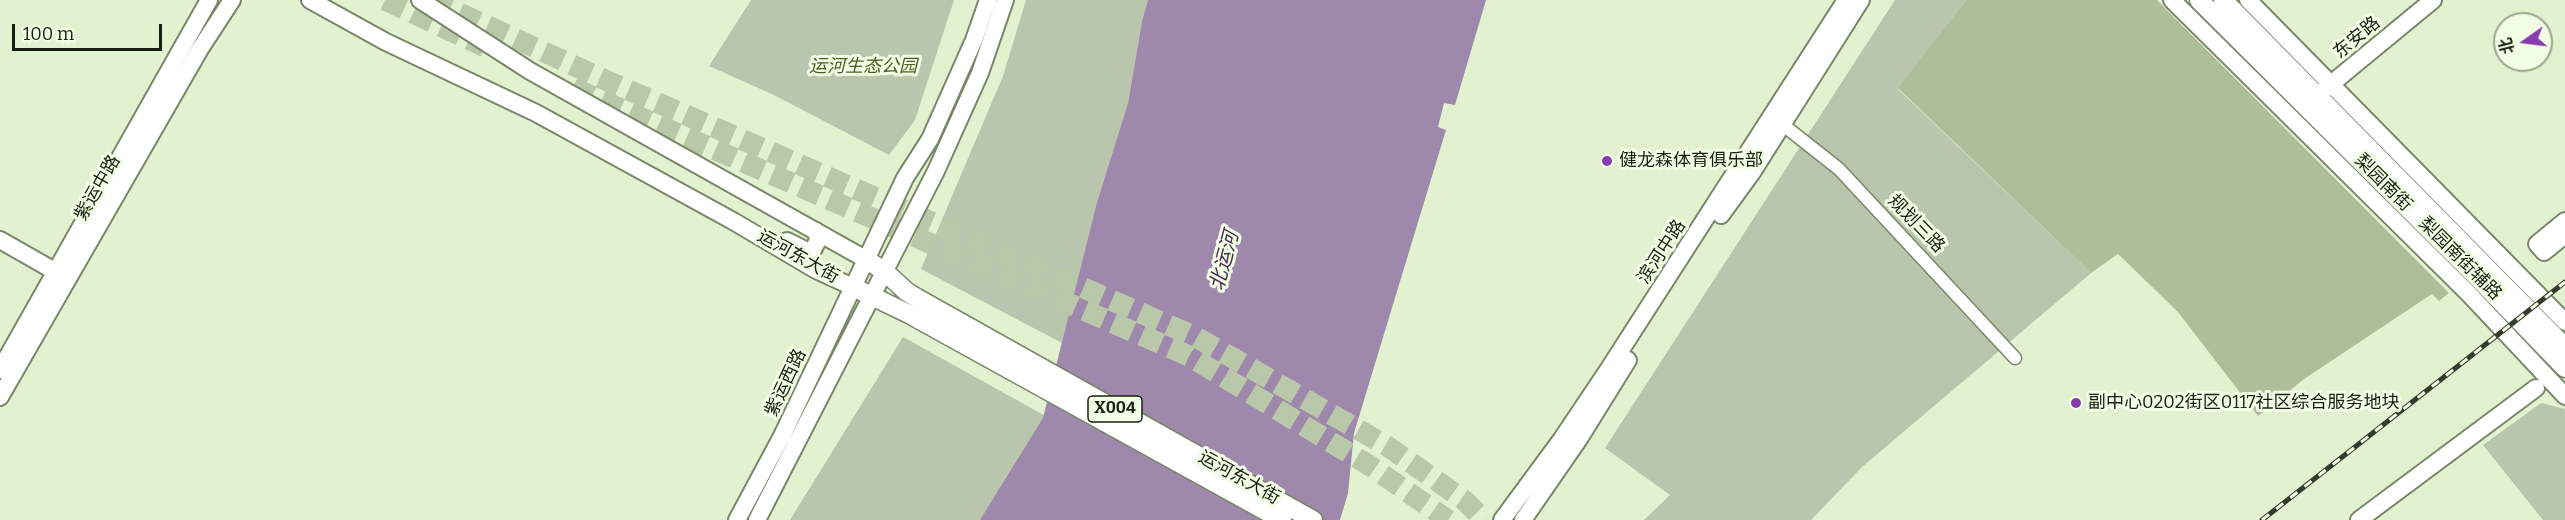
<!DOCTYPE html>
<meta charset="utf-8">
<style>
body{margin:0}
#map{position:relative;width:2565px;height:520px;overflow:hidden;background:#e2f2d0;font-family:Bitter,"Noto Sans SC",serif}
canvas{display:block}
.north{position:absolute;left:2493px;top:12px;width:60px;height:60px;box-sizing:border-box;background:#f1fee3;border:2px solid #9ba590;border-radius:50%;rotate:256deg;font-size:16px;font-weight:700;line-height:24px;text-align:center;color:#191f13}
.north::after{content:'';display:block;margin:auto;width:21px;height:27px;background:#863cae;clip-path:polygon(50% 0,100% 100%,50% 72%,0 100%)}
.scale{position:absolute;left:12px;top:24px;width:150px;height:27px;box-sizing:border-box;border:3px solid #191f13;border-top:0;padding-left:8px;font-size:18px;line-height:21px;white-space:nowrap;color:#191f13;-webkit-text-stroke:4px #f1fee3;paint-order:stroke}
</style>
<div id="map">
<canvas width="2565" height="520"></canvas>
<div class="north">北</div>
<div class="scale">100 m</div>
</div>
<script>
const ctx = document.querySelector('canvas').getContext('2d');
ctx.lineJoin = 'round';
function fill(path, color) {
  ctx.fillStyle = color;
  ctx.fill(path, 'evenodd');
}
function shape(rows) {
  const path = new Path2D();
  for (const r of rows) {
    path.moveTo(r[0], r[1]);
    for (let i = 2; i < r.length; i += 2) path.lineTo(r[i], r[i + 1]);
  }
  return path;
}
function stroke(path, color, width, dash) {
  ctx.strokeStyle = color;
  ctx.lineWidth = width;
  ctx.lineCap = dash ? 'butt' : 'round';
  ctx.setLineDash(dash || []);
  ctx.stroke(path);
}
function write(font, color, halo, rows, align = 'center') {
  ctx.font = font + ' Bitter,"Noto Sans SC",serif';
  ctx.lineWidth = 6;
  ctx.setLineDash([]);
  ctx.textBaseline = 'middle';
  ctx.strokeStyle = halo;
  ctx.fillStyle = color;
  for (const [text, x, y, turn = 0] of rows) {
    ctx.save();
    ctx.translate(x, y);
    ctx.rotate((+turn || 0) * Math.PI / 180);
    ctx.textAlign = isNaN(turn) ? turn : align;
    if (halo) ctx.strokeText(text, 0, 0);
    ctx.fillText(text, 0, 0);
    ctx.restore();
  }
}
fill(shape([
 [751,0,954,0,915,120,889,155,774,95,709,66],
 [1026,0,1148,0,1142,21,1128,103,1097,202,1062,343,921,269,1003,76],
 [1895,0,1966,0,1898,89,2091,273,1862,467,1811,520,1644,520,1670,495,1605,448],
 [903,337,1233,520,790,520],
 [2541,403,2565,409,2565,520,2543,520,2483,445]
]), '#b9c5ac');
fill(shape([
 [1966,0,2157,0,2449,293,2439,301,2432,294,2304,379,2258,416,2178,312,2118,254,2091,273,1898,88]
]), '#adbf9a');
fill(shape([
 [1148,0,1486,0,1455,105,1444,103,1438,127,1446,130,1354,433,1348,493,1340,520,980,520,1043,418,1097,202,1128,103,1142,21]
]), '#9e89ac');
stroke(shape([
 [385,0,485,47],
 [431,0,603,79,1196,337,1387,446,1464,500,1484,520],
 [573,88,1189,356,1372,467,1448,520]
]), '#bac8aa', 21, [21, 10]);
const street = shape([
 [1782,124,1839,169,2015,358]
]);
const secondary = shape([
 [310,0,386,42,536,113,733,221,816,270,853,287],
 [420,0,530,71,867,260],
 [2172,0,2469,294,2565,396],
 [2248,0,2565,322],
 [2325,89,2433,0],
 [1721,215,1753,171,1861,0],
 [2565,221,2537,244,2544,252,2565,235],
 [0,240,65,277],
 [787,241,807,251,813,250,818,240,816,231],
 [0,370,209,0],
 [0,397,200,49,232,0],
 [737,520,782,436,905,178,930,139,974,40,988,0],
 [757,520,936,171,980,73,1005,0],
 [1502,520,1561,440,1608,370,1846,0],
 [1523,520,1579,439,1628,360],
 [2359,520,2536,388]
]);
const primary = shape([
 [2199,0,2484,284,2565,368],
 [2223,0,2565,347],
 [867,260,884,271,907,292,917,298,1313,520],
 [853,287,911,315,1282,520]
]);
stroke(street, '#798768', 15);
stroke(secondary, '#798768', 20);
stroke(primary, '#798768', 21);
stroke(street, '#fff', 12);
stroke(secondary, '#fff', 16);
stroke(primary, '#fff', 18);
const rail = shape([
 [2262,520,2565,282]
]);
stroke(rail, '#343c2d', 5);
stroke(rail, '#f1fee3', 3, [9]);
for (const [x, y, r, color] of [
 [1607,161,6,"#863cae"],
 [2076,403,6,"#863cae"]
]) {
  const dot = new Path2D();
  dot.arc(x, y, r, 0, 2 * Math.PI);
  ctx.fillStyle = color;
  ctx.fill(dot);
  stroke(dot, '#f1fee3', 2);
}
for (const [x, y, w] of [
 [1115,409,54]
]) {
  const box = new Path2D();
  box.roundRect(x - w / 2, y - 13, w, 26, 4.5);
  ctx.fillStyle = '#f1fee3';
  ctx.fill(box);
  stroke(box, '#191f13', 1.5);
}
write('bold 16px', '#191f13', null, [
 ["X004",1115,409]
]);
write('18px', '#191f13', '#f1fee3', [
 ["东安路",2357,38,-40],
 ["梨园南街",2383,183,45],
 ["紫运中路",98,188,-60],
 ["规划三路",1916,224,46],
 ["滨河中路",1662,252,-57],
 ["运河东大街",798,257,29],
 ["梨园南街辅路",2460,259,45],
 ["紫运西路",786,383,-65],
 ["运河东大街",1239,478,29]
]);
write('italic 18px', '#485f27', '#f1fee3', [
 ["运河生态公园",863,67]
]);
write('18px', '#191f13', '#f1fee3', [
 ["健龙森体育俱乐部",1619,161],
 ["副中心0202街区0117社区综合服务地块",2088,403]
], 'left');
write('italic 20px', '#472a59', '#f1fee3', [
 ["北运河",1225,261,-75]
]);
</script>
